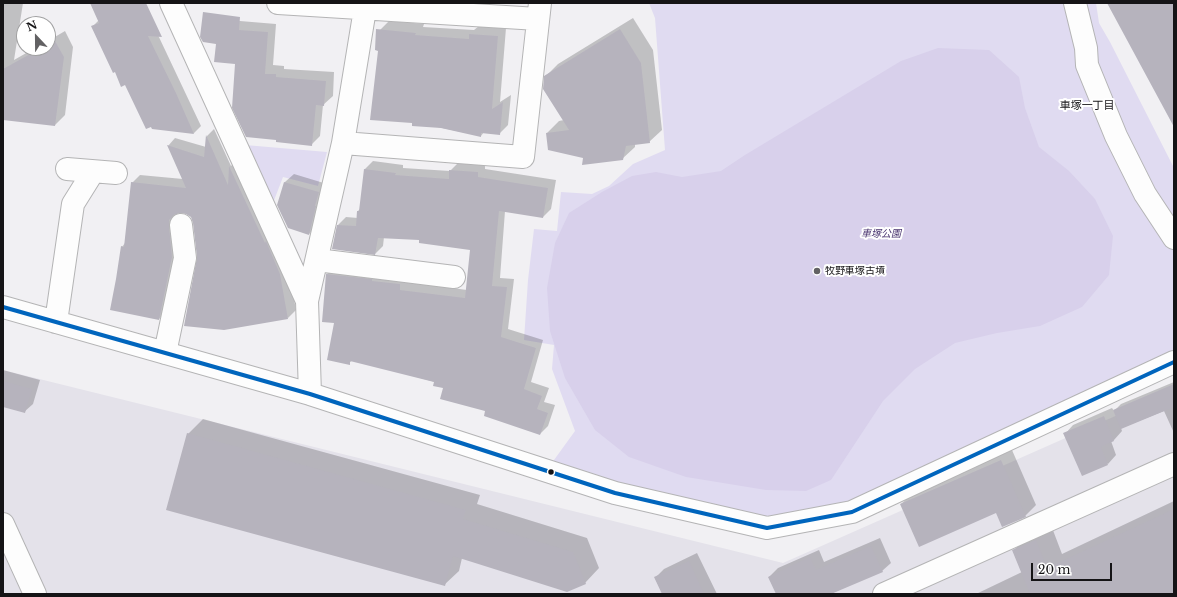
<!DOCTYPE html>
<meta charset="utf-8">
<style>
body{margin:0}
#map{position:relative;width:1177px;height:597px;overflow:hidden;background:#f1f0f3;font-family:"Libre Baskerville",serif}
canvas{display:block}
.frame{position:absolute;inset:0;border:4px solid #151416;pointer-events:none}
.north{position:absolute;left:16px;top:16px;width:40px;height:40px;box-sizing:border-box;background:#fff;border:1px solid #a1a1a2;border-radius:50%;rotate:338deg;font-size:11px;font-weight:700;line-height:16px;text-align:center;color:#151416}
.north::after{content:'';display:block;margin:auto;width:14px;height:18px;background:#626163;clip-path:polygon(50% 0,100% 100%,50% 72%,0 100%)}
.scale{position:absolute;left:1031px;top:563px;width:81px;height:18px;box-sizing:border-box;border:2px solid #151416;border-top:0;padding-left:5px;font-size:12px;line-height:14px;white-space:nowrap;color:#151416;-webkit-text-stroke:3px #fff;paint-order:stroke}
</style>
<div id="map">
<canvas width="1177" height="597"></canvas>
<div class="frame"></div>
<div class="north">N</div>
<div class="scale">20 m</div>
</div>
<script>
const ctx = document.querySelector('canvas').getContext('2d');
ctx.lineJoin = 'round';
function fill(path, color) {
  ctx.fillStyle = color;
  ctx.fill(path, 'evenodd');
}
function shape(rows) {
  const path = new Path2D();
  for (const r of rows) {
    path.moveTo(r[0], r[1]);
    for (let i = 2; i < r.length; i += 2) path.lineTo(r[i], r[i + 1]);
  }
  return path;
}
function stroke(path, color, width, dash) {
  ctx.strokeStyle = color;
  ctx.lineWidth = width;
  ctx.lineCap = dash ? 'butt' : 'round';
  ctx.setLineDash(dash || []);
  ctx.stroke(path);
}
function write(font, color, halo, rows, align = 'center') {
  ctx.font = font + ' "Libre Baskerville","Noto Sans JP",serif';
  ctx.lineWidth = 4;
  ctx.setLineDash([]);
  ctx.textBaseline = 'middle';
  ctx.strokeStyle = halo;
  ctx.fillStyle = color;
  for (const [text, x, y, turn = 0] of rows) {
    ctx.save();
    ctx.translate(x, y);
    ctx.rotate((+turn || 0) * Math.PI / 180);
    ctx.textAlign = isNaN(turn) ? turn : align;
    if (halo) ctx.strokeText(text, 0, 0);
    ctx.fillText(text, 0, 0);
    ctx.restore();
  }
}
fill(shape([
 [3,370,783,563,1174,390,1174,594,3,594]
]), '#e4e2ea');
fill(shape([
 [649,3,1096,3,1099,23,1110,42,1174,168,1174,354,848,504,767,528,546,471,575,431,552,369,554,345,524,340,528,280,534,229,557,231,561,192,592,194,609,186,633,164,665,150,655,18],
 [245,145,327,152,318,186,283,177,273,203]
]), '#e0dbf1');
fill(shape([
 [938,48,989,50,1019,77,1025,108,1039,147,1069,171,1095,199,1113,236,1109,275,1082,307,1040,326,997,333,955,343,915,369,883,401,831,480,806,491,766,490,686,477,629,457,595,430,565,378,550,331,547,288,555,243,569,213,602,192,632,176,656,172,682,177,721,171,745,155,901,61]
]), '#d8d0eb');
fill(shape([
 [3,3,23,3,14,60,35,48,48,48,48,41,65,31,73,47,65,115,55,125,3,119],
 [91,3,146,3,145,15,149,16,201,126,194,133,152,128,92,27,99,20],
 [633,18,653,50,662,130,649,142,635,144,635,147,622,159,584,157,547,133,559,121,564,120,545,77,558,64],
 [228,20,276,24,273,65,284,66,284,69,334,72,333,96,323,105,320,136,311,145,236,63],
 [389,21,424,24,423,27,474,30,479,26,506,28,500,102,511,95,508,125,499,134,484,132,481,136,413,122,380,30],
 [214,129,231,166,238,159,288,266,296,310,288,318,198,257,194,223,192,217,186,212,177,213,176,218,180,249,167,311,159,319,122,247,125,243,132,183,140,175,183,179,168,146,175,138,206,147,207,136],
 [373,161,403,165,403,168,450,171,458,163,485,165,485,169,556,180,551,209,543,217,505,211,500,278,514,279,508,329,543,340,531,382,549,388,544,402,555,405,548,426,540,434,487,410,435,382,353,360,349,363,335,322,327,274,335,266,408,276,407,282,467,290,471,249,420,239,384,237,383,246,375,254,338,225,346,217,358,218,358,211,360,209,365,169],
 [294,174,327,184,318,225,309,234,278,205,285,182],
 [3,370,40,380,33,404,24,412,3,406],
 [1174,382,1174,433,1164,411,1121,428,1122,431,1114,440,1111,441,1116,455,1108,464,1065,434,1073,425,1112,408,1114,411,1121,404],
 [203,419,480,495,477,504,587,538,599,568,585,583,462,558,459,571,444,585,188,434],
 [1012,450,1036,505,1025,516,997,512,901,504,912,494],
 [1174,501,1174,594,976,594,1022,572,1013,551,1028,536,1051,525,1062,554],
 [880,538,891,563,882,571,830,594,777,594,769,577,778,568,819,550,824,562],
 [697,553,717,594,663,594,655,578,664,569]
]), '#0003');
fill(shape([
 [90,3,146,3,162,37,148,36,176,93,194,134,152,129,151,127,146,129,125,85,121,87,115,72,113,73,91,26,99,23],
 [1107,3,1174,3,1174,127],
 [203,12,240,17,239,30,268,32,265,74,276,74,276,77,326,81,324,106,316,105,312,146,276,142,276,140,246,137,232,108,235,64,214,62,216,44,203,42,200,37],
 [376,29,416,33,415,35,469,39,469,34,498,36,492,109,503,102,500,135,481,133,481,137,441,128,412,126,412,123,370,120,378,51,375,50],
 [620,29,641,63,650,143,626,146,623,160,582,165,583,158,548,150,546,133,569,130,543,89,544,76],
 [55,41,64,57,55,126,3,120,3,69,41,48,48,48,48,44],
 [206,135,228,185,229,166,265,243,266,241,280,274,288,319,224,330,184,326,197,257,193,223,191,217,186,214,180,213,174,215,169,220,169,226,172,257,159,320,110,310,116,279,121,246,124,247,131,182,186,188,167,145,204,157],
 [364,169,396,173,395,175,449,179,449,170,478,172,478,177,548,188,543,218,499,211,492,286,507,287,501,337,536,348,524,389,542,396,537,409,548,413,540,435,484,416,485,411,440,399,443,388,433,386,434,382,350,361,350,365,327,360,334,323,322,322,326,274,372,279,372,281,400,284,400,290,465,298,470,250,419,243,419,240,378,238,375,255,332,249,337,225,356,226,357,211,359,211],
 [284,182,319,192,315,206,316,206,309,235,288,228,277,205],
 [3,381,32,389,25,413,3,407],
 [1174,384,1174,407,1121,429,1113,410],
 [1104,416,1114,441,1101,447,1108,465,1082,476,1063,433],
 [187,433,466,510,463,519,573,552,586,584,567,592,453,556,445,586,166,510],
 [1001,460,1026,517,1002,527,996,513,919,547,900,504],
 [1174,509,1174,594,1030,594,1012,550,1036,540,1047,568],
 [871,546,883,572,831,594,776,594,768,577,810,557,816,570],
 [689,561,704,594,662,594,654,577]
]), '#b6b3bd');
const minor = shape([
 [171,3,307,301],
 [278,3,538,19],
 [1075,3,1086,48,1087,65,1116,136,1145,194,1174,238],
 [343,143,523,157,540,3],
 [67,169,116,173],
 [317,260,454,277],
 [3,307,310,394,615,493,767,528,852,512,1174,362],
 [56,322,73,204,93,172],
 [165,353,185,258,181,225],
 [310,394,307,301,343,143,366,3],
 [3,524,35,594],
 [884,594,1174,464]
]);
stroke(minor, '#b4b4b5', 24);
stroke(minor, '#fdfdfd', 22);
stroke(shape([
 [3,307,310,394,615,493,767,528,852,512,1174,362]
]), '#0065bd', 4);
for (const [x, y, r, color] of [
 [817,271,4,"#626163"],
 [551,472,3.5,"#151416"]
]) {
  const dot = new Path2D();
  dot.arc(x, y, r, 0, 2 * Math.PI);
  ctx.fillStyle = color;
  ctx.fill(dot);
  stroke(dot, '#fff', 1.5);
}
write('italic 10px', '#49346f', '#fff', [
 ["車塚公園",881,234]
]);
write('10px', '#151416', '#fff', [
 ["牧野車塚古墳",825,271]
], 'left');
write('11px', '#151416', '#fff', [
 ["車塚一丁目",1087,106]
]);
</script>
